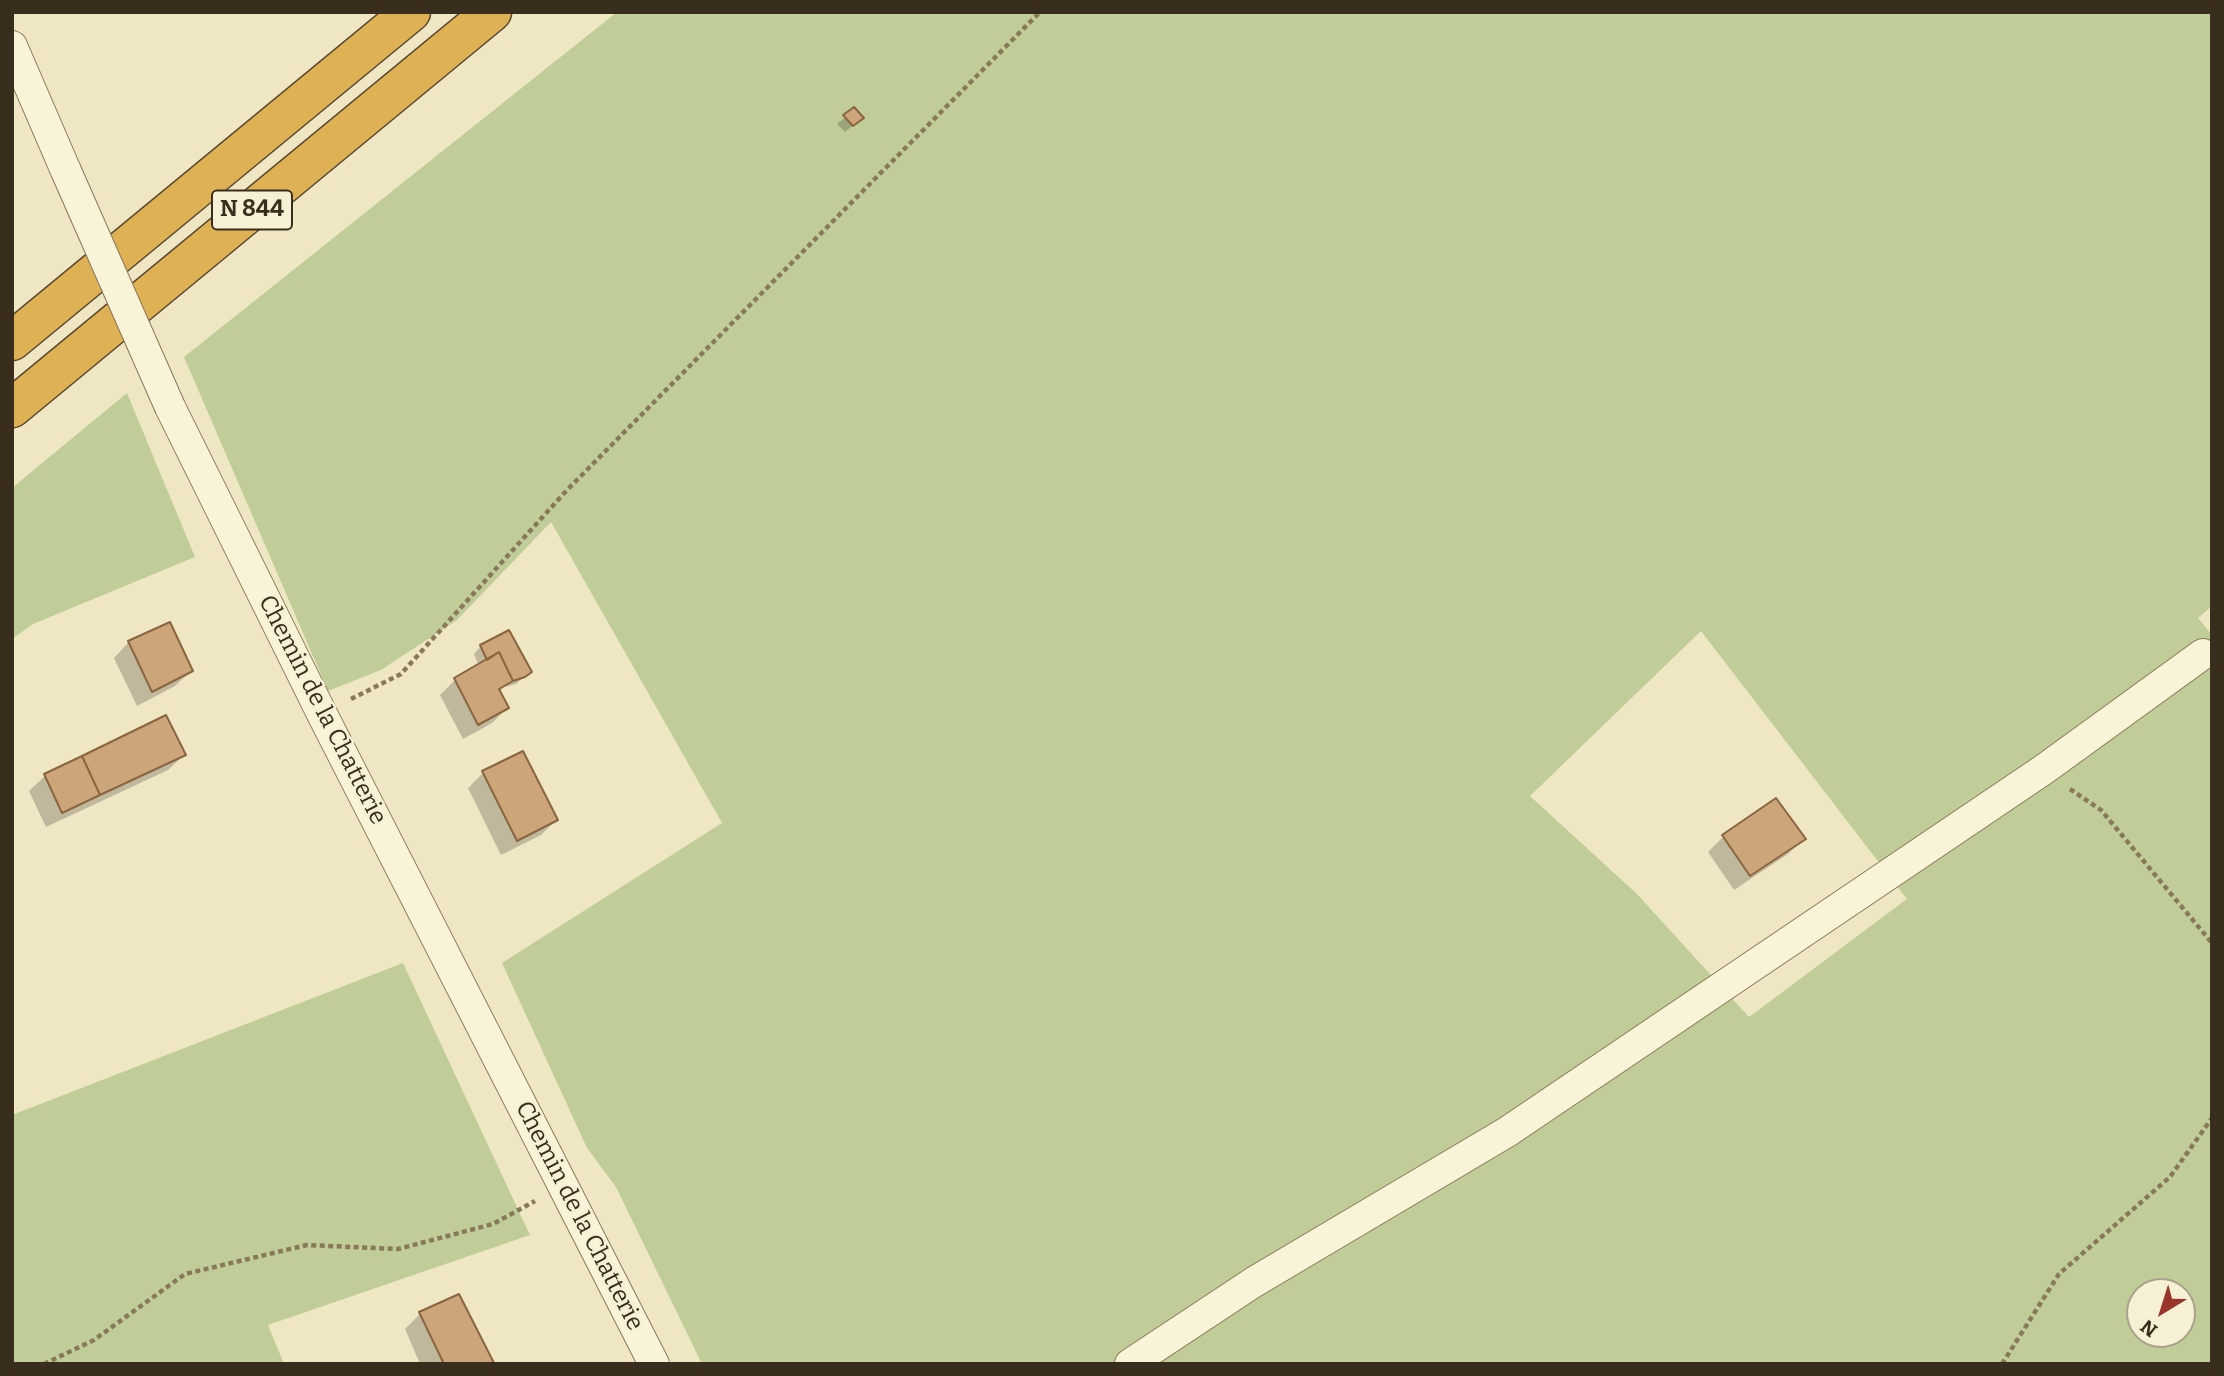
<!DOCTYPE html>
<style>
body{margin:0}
#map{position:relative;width:2224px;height:1376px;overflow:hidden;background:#efe6c4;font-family:Bitter,serif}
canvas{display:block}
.frame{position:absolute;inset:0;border:14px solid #392e1e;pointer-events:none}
.north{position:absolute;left:2126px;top:1278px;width:70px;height:70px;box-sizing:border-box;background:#f6f0d4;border:2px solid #aaa28b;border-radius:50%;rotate:218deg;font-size:19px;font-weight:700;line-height:28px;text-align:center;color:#392e1e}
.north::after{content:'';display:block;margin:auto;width:24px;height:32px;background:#99352a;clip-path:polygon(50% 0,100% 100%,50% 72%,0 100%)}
</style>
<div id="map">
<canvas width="2224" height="1376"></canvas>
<div class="frame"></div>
<div class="north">N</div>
</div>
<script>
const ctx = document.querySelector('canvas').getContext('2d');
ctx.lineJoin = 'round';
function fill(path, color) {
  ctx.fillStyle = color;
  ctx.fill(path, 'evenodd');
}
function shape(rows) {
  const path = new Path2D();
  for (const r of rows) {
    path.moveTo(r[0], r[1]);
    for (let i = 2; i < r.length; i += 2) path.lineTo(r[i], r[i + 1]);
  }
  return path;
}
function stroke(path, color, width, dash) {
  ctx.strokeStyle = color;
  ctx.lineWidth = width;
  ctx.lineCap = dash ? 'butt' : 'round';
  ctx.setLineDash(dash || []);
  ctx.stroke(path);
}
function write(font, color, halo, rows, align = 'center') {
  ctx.font = font + ' Bitter,serif';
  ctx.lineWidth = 5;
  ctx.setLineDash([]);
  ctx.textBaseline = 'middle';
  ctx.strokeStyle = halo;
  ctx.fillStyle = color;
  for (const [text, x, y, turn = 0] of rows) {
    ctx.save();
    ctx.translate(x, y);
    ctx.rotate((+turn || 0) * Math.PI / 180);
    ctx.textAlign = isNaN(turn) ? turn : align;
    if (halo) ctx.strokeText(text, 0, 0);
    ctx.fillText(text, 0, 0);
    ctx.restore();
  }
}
fill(shape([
 [617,12,2212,12,2212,606,2198,618,2212,635,2212,1364,702,1364,616,1187,587,1148,502,963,722,823,551,522,457,620,381,670,328,691,184,357],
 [1701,631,1907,899,1749,1017,1637,894,1530,796],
 [2140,1292,2182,1292,2182,1334,2140,1334],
 [127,393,195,557,33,624,12,639,12,488],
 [403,963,530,1235,268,1325,284,1364,12,1364,12,1115]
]), '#c1cd98');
fill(shape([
 [854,110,862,118,845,132,837,124],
 [129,642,191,671,175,686,137,706,114,658],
 [481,646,530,672,516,684,504,687,499,692,507,708,492,723,463,739,440,695,455,680,479,666,474,654],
 [523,753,556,820,541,835,501,855,468,788,483,773],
 [184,755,168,770,46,827,29,791,45,776],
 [1723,837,1803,838,1788,854,1734,890,1708,852],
 [420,1314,490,1364,420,1364,405,1329]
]), '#0003');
const building = shape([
 [854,107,864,118,853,126,843,115,854,107],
 [170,622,193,671,152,692,128,641,170,622],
 [509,630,532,672,525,677,513,681,499,652,487,660,480,645,509,630],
 [499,652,513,681,499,689,509,708,478,725,454,678,499,652],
 [166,715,186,755,100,795,82,756,166,715],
 [523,751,558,820,517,841,482,771,523,751],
 [82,756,100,795,62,813,44,774,82,756],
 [1776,798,1806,839,1750,876,1722,835,1776,798],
 [459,1294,494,1363,492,1364,444,1364,419,1312,459,1294]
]);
fill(building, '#cda57a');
stroke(building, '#896540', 2);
const street = shape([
 [12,46,66,171],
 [170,407,322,714,654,1364],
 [1130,1364,1254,1282,1507,1132,2043,770,2203,654]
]);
const highway = shape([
 [12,341,411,12],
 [12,408,492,12]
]);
stroke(street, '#8a785a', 32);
stroke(highway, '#57462e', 41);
stroke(shape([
 [351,699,401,674,567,490,1040,12],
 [2070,789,2101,810,2212,943],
 [44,1364,94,1340,185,1274,307,1245,398,1249,493,1224,535,1201],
 [2002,1364,2059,1274,2170,1177,2212,1118]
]), '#8a785a', 4.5, [5, 3.5]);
stroke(street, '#f9f3d8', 30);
stroke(highway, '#deb154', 38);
const streetBridge = shape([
 [66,171,170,407]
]);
stroke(streetBridge, '#8a785a', 32, []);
stroke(streetBridge, '#f9f3d8', 30);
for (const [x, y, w] of [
 [252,210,80]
]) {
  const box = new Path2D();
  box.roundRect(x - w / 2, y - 19.5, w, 39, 5);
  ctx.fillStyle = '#f6f0d4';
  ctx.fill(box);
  stroke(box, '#392e1e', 2);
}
write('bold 23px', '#392e1e', null, [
 ["N 844",252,210]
]);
write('24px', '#392e1e', '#f6f0d4', [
 ["Chemin de la Chatterie",322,710,63],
 ["Chemin de la Chatterie",579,1216,63]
]);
</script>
